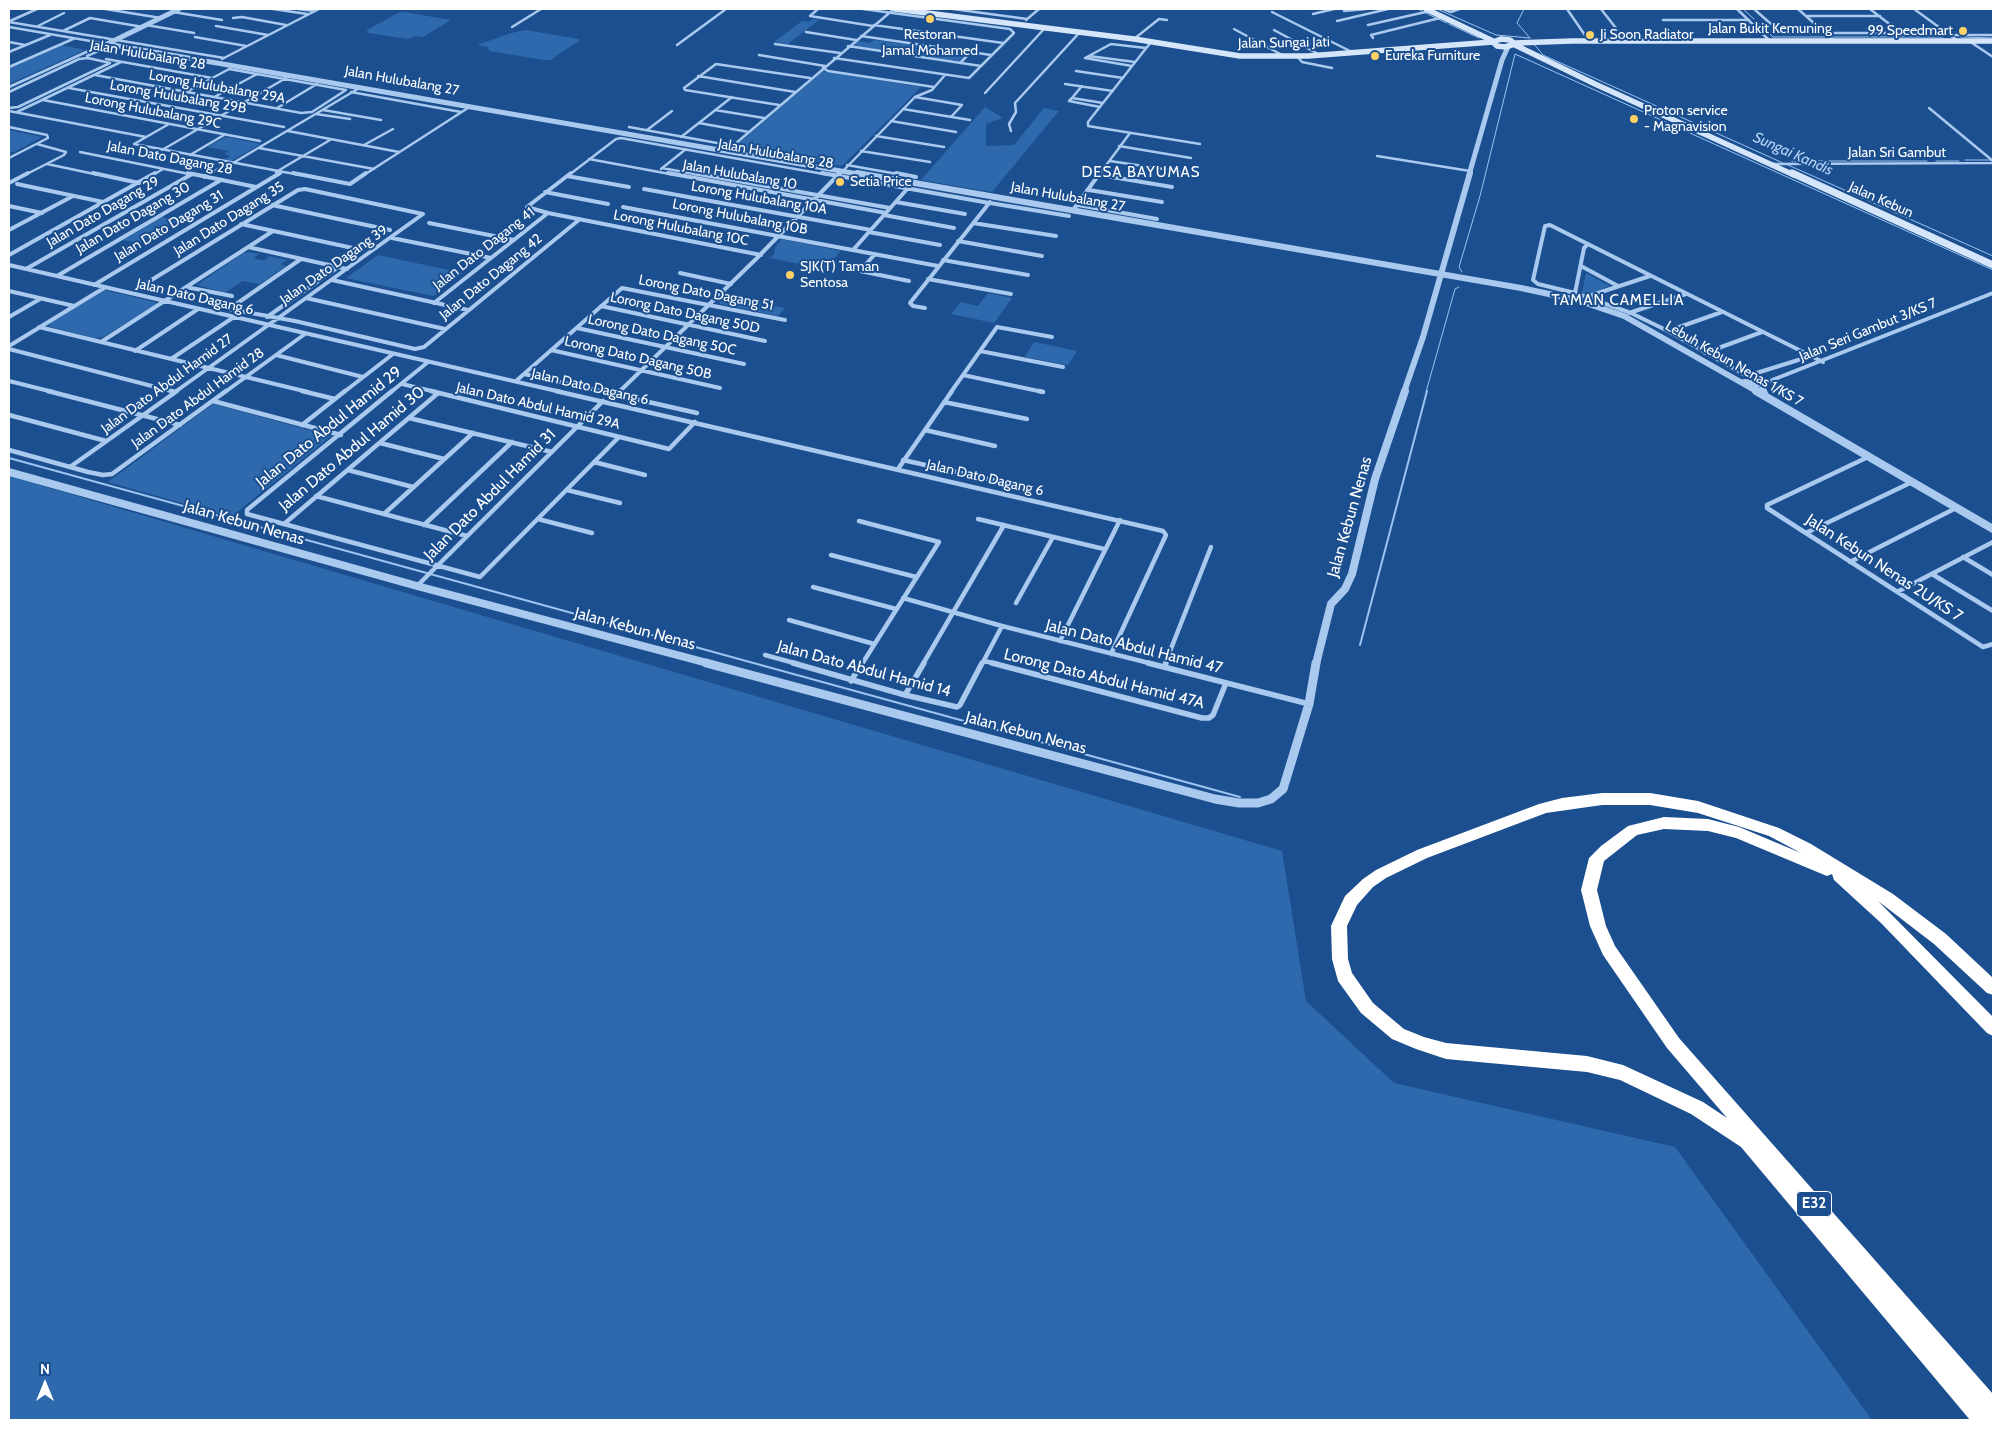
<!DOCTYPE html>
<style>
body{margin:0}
#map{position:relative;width:2002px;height:1429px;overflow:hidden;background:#1b4f8f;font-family:Cabin,sans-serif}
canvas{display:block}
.frame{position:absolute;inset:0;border:10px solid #fff;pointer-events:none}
.north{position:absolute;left:20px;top:1359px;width:50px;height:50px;-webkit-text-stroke:4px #1b4f8f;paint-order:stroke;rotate:0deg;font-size:14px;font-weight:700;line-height:20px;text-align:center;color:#fff}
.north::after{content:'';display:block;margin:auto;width:18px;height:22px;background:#fff;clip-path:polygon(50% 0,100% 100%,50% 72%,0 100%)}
</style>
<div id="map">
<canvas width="2002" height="1429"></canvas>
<div class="frame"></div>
<div class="north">N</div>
</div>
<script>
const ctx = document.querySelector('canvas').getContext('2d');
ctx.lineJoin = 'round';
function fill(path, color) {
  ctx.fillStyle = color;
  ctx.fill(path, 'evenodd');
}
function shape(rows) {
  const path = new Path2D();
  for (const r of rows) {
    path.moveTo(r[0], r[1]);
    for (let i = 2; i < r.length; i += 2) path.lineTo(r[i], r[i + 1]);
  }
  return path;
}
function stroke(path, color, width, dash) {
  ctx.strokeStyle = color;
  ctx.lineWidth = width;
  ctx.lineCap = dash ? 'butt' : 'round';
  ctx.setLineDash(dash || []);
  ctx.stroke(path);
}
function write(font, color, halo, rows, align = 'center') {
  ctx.font = font + ' Cabin,sans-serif';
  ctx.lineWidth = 4;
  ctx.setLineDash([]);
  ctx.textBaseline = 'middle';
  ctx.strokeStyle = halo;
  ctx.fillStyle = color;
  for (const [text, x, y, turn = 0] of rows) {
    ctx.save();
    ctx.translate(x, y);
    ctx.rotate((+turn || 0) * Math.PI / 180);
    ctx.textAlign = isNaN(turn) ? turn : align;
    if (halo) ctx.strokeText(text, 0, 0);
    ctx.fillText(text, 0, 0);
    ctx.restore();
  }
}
fill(shape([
 [404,12,451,20,423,37,415,36,408,39,368,33,367,30,398,13],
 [813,19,819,20,788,44,774,42,802,21,809,22],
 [526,30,579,39,579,41,550,60,544,60,489,51,488,47,477,45,511,33],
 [874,40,968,53,959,61,853,46,858,41,870,43],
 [61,45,85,50,9,84,9,68],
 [823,71,921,87,842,166,733,148],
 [985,107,1003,118,986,124,986,146,1014,145,1044,108,1059,111,992,192,921,180],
 [9,130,42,137,14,152,9,152],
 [226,137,261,144,231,161,223,160,230,156,224,154,228,151,207,147],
 [162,217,178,221,139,243,123,240],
 [782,239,841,251,824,269,770,258,774,254,775,247],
 [250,252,260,254,253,258,260,260,265,260,269,256,287,260,281,264,286,266,260,284,242,281,225,293,197,285,243,253],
 [378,255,463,273,433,296,346,278],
 [1586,273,1610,286,1587,295,1582,293],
 [104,290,155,302,157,304,103,337,94,338,50,327,49,324],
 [988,293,1012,298,994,323,951,314,961,302,978,306],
 [724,296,729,296,785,308,778,316,720,304,719,301],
 [1034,342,1049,345,1077,351,1068,365,1025,357],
 [213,404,331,436,231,517,108,482],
 [9,476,1282,851,1306,1001,1394,1083,1675,1147,1872,1420,9,1420]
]), '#2e69ad');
stroke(shape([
 [1437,9,1496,35,1530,38],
 [1524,9,1517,23,1530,38],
 [1743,9,1754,19],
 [1420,10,1422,11],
 [1426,13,1436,18],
 [1438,19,1447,23],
 [1755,20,1773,37,1825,37],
 [1449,24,1479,38],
 [1832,37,1943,37],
 [1961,37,1993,38],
 [1534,44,1543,55,1783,163],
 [1965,160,1991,160],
 [1792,161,1806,161],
 [1816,161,1927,161],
 [1936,161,1959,161],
 [1788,165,1993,256],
 [1462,272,1459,267,1480,196,1515,54,1993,270],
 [1426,392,1455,289,1459,287]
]), '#9cc4f0', 1);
stroke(shape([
 [9,458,1240,797],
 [1360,645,1427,391]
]), '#9cc4f0', 2);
stroke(shape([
 [105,9,161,18],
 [273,9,307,14],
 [298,9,314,11],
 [818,9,810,16,873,26],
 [863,9,1010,29],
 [953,9,1027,19],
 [1443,9,1451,12,1459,9],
 [1567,9,1589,41],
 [1601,9,1626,41],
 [1737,9,1770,41],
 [1754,9,1779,31,1785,33,1943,33],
 [1798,9,1834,41],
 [1870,9,1901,33],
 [1914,9,1958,41],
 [1344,11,1366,9],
 [173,12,222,20],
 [1272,12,1354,53],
 [1313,14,1334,9],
 [1806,16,1880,16],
 [233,18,242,17,286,25],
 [1026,20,1039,9],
 [1663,20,1749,20],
 [10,21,37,9],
 [1337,21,1388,9],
 [9,22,224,58],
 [146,25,194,33],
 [874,25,1003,43],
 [1368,25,1430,11],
 [38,26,64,13],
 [216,26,268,35],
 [9,27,102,43],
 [512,27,541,9],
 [1234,29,1284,56],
 [1274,30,1320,55],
 [63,31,90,18,143,27],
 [806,32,856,40],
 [1951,35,1993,35],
 [861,36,991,55],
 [195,37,246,46],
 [1373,38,1371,35,1444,17],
 [1134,39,1159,19,1167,20],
 [1969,41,1993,57],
 [9,42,25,45],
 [1151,42,1088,122,1088,126,1200,144],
 [775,44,840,53],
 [677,45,726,9],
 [848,46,981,66],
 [9,52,50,35],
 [759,55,825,66],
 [87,56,111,45],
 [1089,56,1135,62],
 [1297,56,1302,62,1332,68],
 [834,58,969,78,1014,33,1010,29],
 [106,59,212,78],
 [222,59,319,9],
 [960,63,971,52],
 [1132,66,1085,58,1111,44,1146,48],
 [9,67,73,39],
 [823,68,828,71,934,87],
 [1076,71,1123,78],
 [95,75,301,113,312,112,346,90,229,69],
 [698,76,795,92],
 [1065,84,1113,91],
 [9,87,104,44],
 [69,88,284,127],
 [188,91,231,68],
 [9,92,79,59,88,58,110,63,18,107,9,108],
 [351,92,461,112],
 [985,93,1044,29],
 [216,96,257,74],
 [915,97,962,105,951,117],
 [1072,98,1082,86],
 [43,100,260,141],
 [779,105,685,90,684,88,716,64,810,78],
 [1100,107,1069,101,1072,98,1103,103],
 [277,108,317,84],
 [1929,108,1993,161],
 [903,109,970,120],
 [323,110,381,120],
 [715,110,764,118],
 [9,111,146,137],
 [17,112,121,62],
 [316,114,350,119],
 [891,121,956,132],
 [699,123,749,132],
 [9,127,47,135,48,138,9,158],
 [629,127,728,145,735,144,894,9],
 [647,130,672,111],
 [288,131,399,152],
 [1011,131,1009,124,1016,112,1015,103,1080,32],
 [876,136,944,147],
 [681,137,732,97],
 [134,144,300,175],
 [134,144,169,124],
 [364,145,393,129],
 [1119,146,1191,158],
 [259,148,374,169],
 [162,150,286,78],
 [861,151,930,162],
 [80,152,194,175],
 [190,155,224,135],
 [1377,156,1470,171],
 [589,159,675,175],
 [1110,161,1183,172],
 [233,163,361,87],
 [47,164,99,175],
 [1772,164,1993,163],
 [847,165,903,175],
 [662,168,700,175],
 [661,169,686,149],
 [276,172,330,140],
 [25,175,64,155,66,152,37,144],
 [153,175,163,169],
 [208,175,228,163],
 [278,175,281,173],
 [364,175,471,106],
 [569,175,616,139,621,138,829,175],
 [839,175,915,97,932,90,945,75],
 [1099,175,1130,133]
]), '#a9c9ee', 2.5);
stroke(shape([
 [93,173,139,183],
 [188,173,256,187],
 [293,173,350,184,366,173],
 [571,173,527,207,548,213,761,255],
 [668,173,886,213],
 [693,173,890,208],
 [822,173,989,203],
 [896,173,916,177],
 [1100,175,1172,187],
 [567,176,629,187],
 [204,177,210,173],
 [9,183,28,173],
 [17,184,103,202],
 [644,189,871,230],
 [1089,190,1162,202],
 [545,192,608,204],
 [896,202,965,214],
 [990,203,1069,216],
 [272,205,390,230],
 [1078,205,1157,219],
 [9,206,42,213],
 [623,207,938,266],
 [1073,210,1100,173],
 [884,215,954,228],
 [429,223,514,240],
 [973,223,1056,236],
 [241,224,362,250],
 [9,230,73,196],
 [869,232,940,245],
 [392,238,491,258],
 [958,241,1042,256],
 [248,247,347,269],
 [853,250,908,188],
 [875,254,860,271,909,281],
 [9,255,155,173],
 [943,260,1028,275],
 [9,265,561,392],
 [1581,266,1618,286],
 [26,269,192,174],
 [680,273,731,284],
 [57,276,221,180],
 [928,279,1011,294],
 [332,280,468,310],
 [94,285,280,173],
 [140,287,298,190,305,189,423,214,175,392],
 [186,287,232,296],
 [9,291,74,306],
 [1575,293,1584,248,1587,245],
 [1586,297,1650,276],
 [306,298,445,329],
 [434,303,548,213],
 [601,306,765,341],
 [925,308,913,306,910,303,990,202],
 [229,309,295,321,415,349,424,347,580,219],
 [229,309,301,259],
 [1629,313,1686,294],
 [9,317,40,299],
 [267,317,338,267],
 [39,327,308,392],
 [577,328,744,364],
 [1668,331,1722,312],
 [101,342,273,231],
 [9,346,104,288],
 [9,349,175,392],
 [551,350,720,388],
 [135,351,198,309],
 [980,351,1063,367],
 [1705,353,1762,332],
 [276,355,363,377],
 [1811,356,1747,376,1668,331,1631,313,1575,293,1538,284,1533,280,1545,226,1550,225,1823,362],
 [171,359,234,317],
 [524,374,605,392],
 [963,375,1043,392],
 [9,381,53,392],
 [516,381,622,288,785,320],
 [402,384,436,392],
 [1752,388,1993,293],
 [225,392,305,334],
 [344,392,393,354],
 [391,392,428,362],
 [619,392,756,259,840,173],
 [951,392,997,327,1052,337]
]), '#a9c9ee', 4);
stroke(shape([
 [48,391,180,425],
 [171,391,175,392],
 [302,391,335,399],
 [392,391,247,510,247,514,480,577,619,437],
 [431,391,669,449,695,422],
 [556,391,1163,531,1166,535,1111,654],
 [600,391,697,413],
 [1039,391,1043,392],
 [616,395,620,391],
 [213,401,341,435],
 [944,402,1027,419],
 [9,415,106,441],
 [409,418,552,452],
 [302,425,345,391],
 [925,430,995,446],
 [380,443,444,459],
 [9,450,88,472,103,475,112,474,226,391],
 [1868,457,1767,505,1767,508,1983,647,1993,644],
 [903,460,997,481],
 [594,462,645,475],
 [70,467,177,391],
 [898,469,952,391],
 [348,470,413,487],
 [567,490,620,503],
 [316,496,467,536],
 [384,514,473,433],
 [538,519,592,533],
 [978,519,1104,549],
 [859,521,939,542,862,664],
 [284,524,437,394],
 [424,525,512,442],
 [1806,533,1912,482],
 [831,555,916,577],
 [1963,557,1993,575],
 [1850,562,1956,508],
 [1932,574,1993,611],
 [417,586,603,401],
 [813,587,896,609],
 [1897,592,1993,542],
 [903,598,1002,626,1153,664],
 [1016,603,1053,537],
 [789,620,874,644],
 [1060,641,1120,520],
 [765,655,798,664],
 [984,661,997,664],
 [923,664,1004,525],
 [982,664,1002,626],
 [1165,664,1211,547]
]), '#a9c9ee', 4.5);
stroke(shape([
 [793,663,905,695,957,707,960,705,982,663],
 [992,663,1202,718,1209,718,1213,715,1226,683],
 [1148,663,1309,704],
 [1164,667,1166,663],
 [851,681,862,663],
 [905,695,924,663]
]), '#a9c9ee', 5.5);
stroke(shape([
 [107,44,864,175],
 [107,44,179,9],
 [1469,175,1502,60,1508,47]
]), '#a9c9ee', 5);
stroke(shape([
 [857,173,1521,288,1577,300,1624,316,1758,392],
 [1744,382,1765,383,1762,389,1763,392],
 [1404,392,1423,337,1470,173]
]), '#a9c9ee', 6);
stroke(shape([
 [1756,391,1993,529],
 [1763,391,1765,396],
 [9,472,417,586,711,664],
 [1316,664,1331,604,1345,589,1352,574,1375,479,1405,391]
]), '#a9c9ee', 8);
stroke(shape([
 [706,663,1215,799,1239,803,1258,803,1271,799,1283,789,1309,704,1316,663]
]), '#a9c9ee', 9);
stroke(shape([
 [895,9,1134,39,1240,56,1308,56,1493,42],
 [1426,9,1493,41],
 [1501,39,1510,40,1515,44,1505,47,1497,46,1493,42,1501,39],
 [1515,43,1572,41,1993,41],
 [1515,45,1595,84,1794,175]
]), '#d6e6fa', 5.5);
stroke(shape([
 [1792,173,1993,265]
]), '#d6e6fa', 7);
fill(shape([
 [1602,793,1650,793,1698,801,1779,828,1811,844,1893,894,1946,934,1993,978,1993,995,1987,993,1934,944,1878,901,1993,1017,1993,1036,1987,1033,1881,923,1834,880,1832,874,1827,876,1822,874,1736,838,1708,831,1664,829,1637,835,1604,861,1597,890,1606,926,1615,946,1679,1038,1993,1394,1993,1420,1970,1420,1741,1147,1691,1114,1620,1080,1587,1072,1446,1059,1416,1049,1392,1039,1361,1013,1338,981,1332,959,1331,926,1345,896,1363,879,1376,870,1417,850,1539,804,1562,798,1602,793],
 [1602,805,1650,805,1698,813,1769,836,1801,853,1739,827,1708,819,1664,817,1628,826,1601,846,1589,858,1581,890,1590,926,1603,955,1667,1048,1727,1118,1703,1102,1623,1065,1587,1056,1446,1043,1424,1037,1404,1029,1373,1003,1352,973,1348,959,1347,926,1357,905,1373,887,1386,878,1427,858,1546,813,1602,805]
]), '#fff');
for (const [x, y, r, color] of [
 [930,19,5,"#ffd166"],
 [1963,31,5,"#ffd166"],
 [1590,35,5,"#ffd166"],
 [1375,56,5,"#ffd166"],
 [1634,119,5,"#ffd166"],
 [840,182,5,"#ffd166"],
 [790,275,5,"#ffd166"]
]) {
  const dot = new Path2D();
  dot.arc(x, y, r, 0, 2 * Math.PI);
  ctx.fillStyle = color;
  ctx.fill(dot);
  stroke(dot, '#1b4f8f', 2);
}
write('14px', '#fff', '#1b4f8f', [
 ["Jalan Bukit Kemuning",1770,29],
 ["Jalan Sungai Jati",1284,43,-1],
 ["Jalan Hulubalang 28",148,55,10],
 ["Jalan Hulubalang 27",402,81,10],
 ["Lorong Hulubalang 29A",217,87,10],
 ["Lorong Hulubalang 29B",178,97,10],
 ["Lorong Hulubalang 29C",153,111,11],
 ["Jalan Sri Gambut",1897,153],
 ["Jalan Hulubalang 28",776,154,10],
 ["Jalan Dato Dagang 28",170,158,11],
 ["Jalan Hulubalang 10",740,175,10],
 ["Jalan Hulubalang 27",1068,197,10],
 ["Lorong Hulubalang 10A",759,198,10],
 ["Jalan Kebun",1881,200,24],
 ["Jalan Dato Dagang 29",103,212,-30],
 ["Lorong Hulubalang 10B",740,217,11],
 ["Jalan Dato Dagang 30",133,218,-30],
 ["Jalan Dato Dagang 35",229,219,-32],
 ["Jalan Dato Dagang 31",169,226,-31],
 ["Lorong Hulubalang 10C",681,228,11],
 ["Jalan Dato Dagang 41",484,249,-38],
 ["Jalan Dato Dagang 39",334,265,-35],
 ["Jalan Dato Dagang 42",491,277,-39],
 ["Lorong Dato Dagang 51",706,293,11],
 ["Jalan Dato Dagang 6",195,297,13],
 ["Lorong Dato Dagang 50D",685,313,12],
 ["Jalan Seri Gambut 3/KS 7",1868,330,-22],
 ["Lorong Dato Dagang 50C",662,335,12],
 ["Lorong Dato Dagang 50B",638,358,13],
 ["Lebuh Kebun Nenas 1/KS 7",1734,364,30],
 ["Jalan Dato Abdul Hamid 27",167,384,-36],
 ["Jalan Dato Dagang 6",590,387,13],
 ["Jalan Dato Abdul Hamid 28",198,398,-36],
 ["Jalan Dato Abdul Hamid 29A",538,406,13],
 ["Jalan Dato Dagang 6",985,478,13]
]);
write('14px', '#fff', '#1b4f8f', [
 ["99 Speedmart",1953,31,"right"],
 ["Restoran",930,35,"center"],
 ["Jamal Mohamed",930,51,"center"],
 ["Ji Soon Radiator",1600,35],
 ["Eureka Furniture",1385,56],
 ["Proton service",1644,111],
 ["- Magnavision",1644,127],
 ["Setia Price",850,182],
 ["SJK(T) Taman",800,267],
 ["Sentosa",800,283]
], 'left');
write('italic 15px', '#b5d3f5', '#1b4f8f', [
 ["Sungai Kandis",1793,154,24]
]);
ctx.letterSpacing = '1px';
write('15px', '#fff', '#1b4f8f', [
 ["DESA BAYUMAS",1141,173],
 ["TAMAN CAMELLIA",1618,301]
]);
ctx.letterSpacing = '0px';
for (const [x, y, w] of [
 [1814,1204,35]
]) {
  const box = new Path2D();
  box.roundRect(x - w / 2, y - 12.5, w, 25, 4);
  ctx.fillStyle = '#1b4f8f';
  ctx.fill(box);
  stroke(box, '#fff', 1);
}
write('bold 15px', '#fff', null, [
 ["E32",1814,1204]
]);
write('16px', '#fff', '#1b4f8f', [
 ["Jalan Dato Abdul Hamid 29",329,427,-39],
 ["Jalan Dato Abdul Hamid 30",352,449,-40],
 ["Jalan Dato Abdul Hamid 31",490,495,-45],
 ["Jalan Kebun Nenas",1350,517,-74],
 ["Jalan Kebun Nenas",244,523,16],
 ["Jalan Kebun Nenas 2U/KS 7",1884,568,33],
 ["Jalan Kebun Nenas",635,629,15],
 ["Jalan Dato Abdul Hamid 47",1134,647,14],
 ["Jalan Dato Abdul Hamid 14",864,669,15],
 ["Lorong Dato Abdul Hamid 47A",1104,679,14],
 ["Jalan Kebun Nenas",1026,733,15]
]);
</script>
